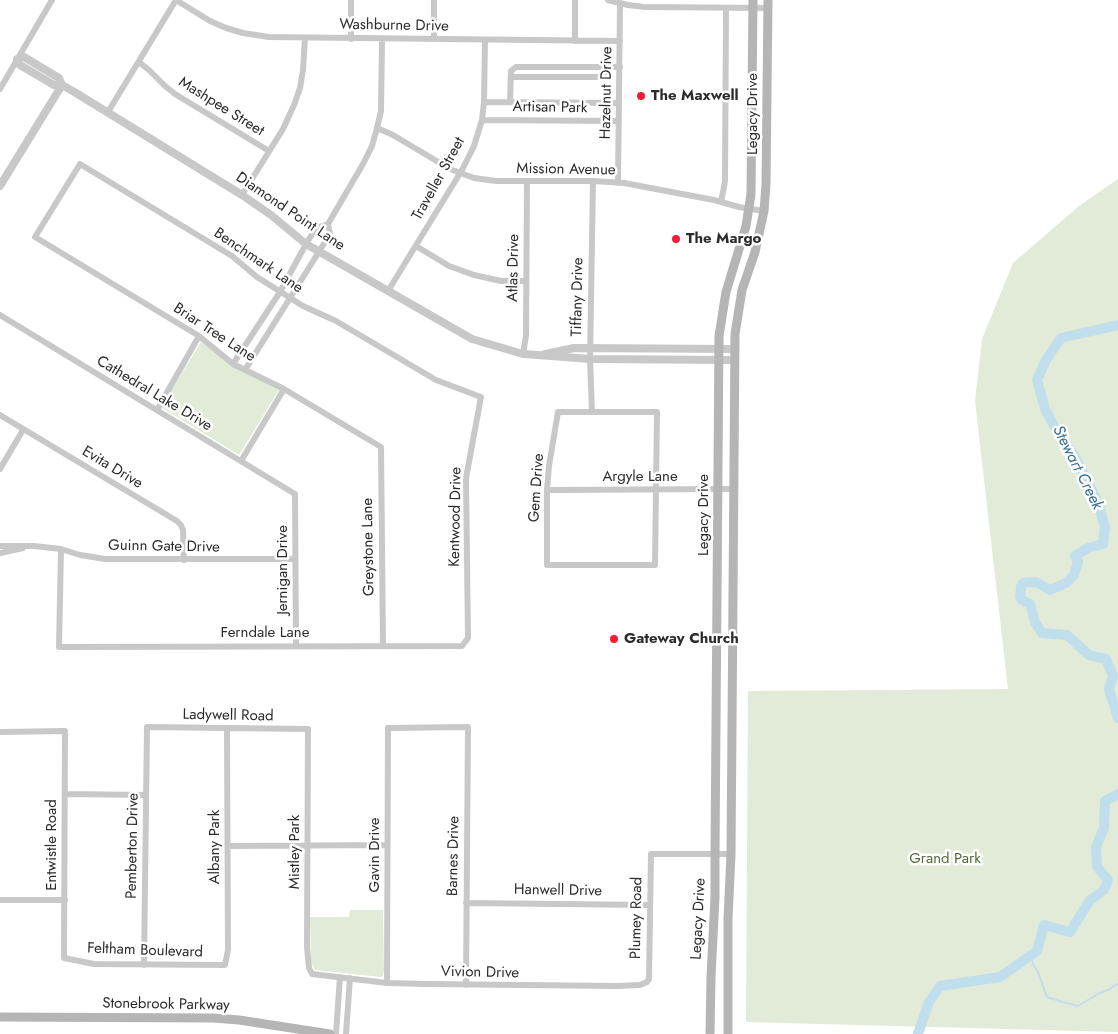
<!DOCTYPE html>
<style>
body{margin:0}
canvas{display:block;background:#fff}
</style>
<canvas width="1118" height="1034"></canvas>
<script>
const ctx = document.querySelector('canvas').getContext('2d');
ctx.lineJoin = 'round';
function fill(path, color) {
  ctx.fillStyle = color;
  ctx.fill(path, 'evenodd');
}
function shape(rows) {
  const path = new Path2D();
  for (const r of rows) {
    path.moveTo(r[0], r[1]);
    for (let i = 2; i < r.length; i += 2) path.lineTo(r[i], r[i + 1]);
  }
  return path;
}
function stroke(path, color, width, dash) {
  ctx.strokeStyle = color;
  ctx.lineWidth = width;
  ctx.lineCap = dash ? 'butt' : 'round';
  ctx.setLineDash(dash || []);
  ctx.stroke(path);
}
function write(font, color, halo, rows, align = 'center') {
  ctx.font = font + ' Jost,sans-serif';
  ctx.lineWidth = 5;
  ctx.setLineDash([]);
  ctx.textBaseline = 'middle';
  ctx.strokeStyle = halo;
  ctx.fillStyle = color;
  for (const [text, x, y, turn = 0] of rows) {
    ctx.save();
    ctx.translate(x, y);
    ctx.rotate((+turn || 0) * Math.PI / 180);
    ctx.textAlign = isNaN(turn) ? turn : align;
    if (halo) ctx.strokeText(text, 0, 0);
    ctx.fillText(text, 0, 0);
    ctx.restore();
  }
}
fill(shape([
 [1118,179,1118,1032,746,1022,748,691,1008,689,975,401,982,339,1013,263,1079,206],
 [201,342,210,348,239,370,279,390,239,455,161,407],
 [350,910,383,910,384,970,383,976,381,977,315,970,311,962,310,917,349,917]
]), '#e2ebd7');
stroke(shape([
 [1030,955,1034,966,1038,972,1047,997,1063,1002,1078,1006,1098,994,1110,989,1113,986,1118,984]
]), '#c1deed', 2);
stroke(shape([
 [1118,325,1061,338,1046,360,1037,380,1045,409,1059,435,1074,455,1098,503,1105,527,1103,544,1088,548,1075,556,1078,562,1074,575,1066,583,1050,590,1036,582,1023,583,1021,587,1020,597,1022,600,1030,604,1035,622,1042,633,1067,635,1089,655,1106,659,1113,676,1109,689,1118,718],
 [918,1034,929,1002,940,986,1000,977,1037,951,1044,925,1070,932,1090,900,1104,890,1108,880,1097,867,1096,847,1104,828,1105,801,1118,794]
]), '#c1deed', 10);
stroke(shape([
 [176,0,210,21,226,28,243,33,269,37,620,41],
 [608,0,628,5,644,7,768,8],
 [351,39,351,0],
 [434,39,434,0],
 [575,41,575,0],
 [139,62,150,71,165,86,175,94,269,151],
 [511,77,603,77,605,76,605,67],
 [0,89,52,0],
 [484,102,619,103],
 [510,102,511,71,516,67,620,67],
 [108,112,176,0],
 [482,120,619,121],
 [377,128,393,135,450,169,474,178,496,181,593,181,624,183,714,200,739,207,764,211],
 [618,183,620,4],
 [242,195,283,129,294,105,300,88,303,70,305,38],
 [721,202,723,192,725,181,726,9],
 [416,246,449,266,474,275,501,281,526,281],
 [388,291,462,170,474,146,482,120,484,102,485,40],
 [0,315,295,494,296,646],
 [523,354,526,336,527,181],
 [233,364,280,292,306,244,316,228,328,224],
 [245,370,330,234,328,224,363,164,372,146,377,128,381,111,382,39],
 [157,410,199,336],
 [558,412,657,412,655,565,547,565,547,490,549,466,558,412],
 [592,412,590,359,593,181],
 [0,415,177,521,181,525,183,530,184,560],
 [241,461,284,389],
 [0,469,23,430],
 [547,490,734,489],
 [0,546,34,546,61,549,80,555,105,559,295,559],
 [61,549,59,647,462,646,468,638,466,478,481,397,436,380,336,321,303,306,257,277,232,256,80,164,35,237,199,336,233,364,284,389,381,447,383,646],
 [0,553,23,548],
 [0,732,65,731,64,958,94,964,225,965,228,950,227,728],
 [65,794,146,795],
 [227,846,387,845],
 [0,900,65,900],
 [466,903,650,905],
 [144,965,147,727,308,729,307,947,309,968,312,974,387,983,427,984,617,986,640,985,647,982,649,979,651,854,731,854],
 [387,983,388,728,468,727,466,985],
 [336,1034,340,977],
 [346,1034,350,978]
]), '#c8c8c8', 6);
stroke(shape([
 [62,85,59,78,24,57,17,59,20,65,54,85,62,85,76,93,242,195,271,215,306,244,472,339,523,354,538,355,590,359,735,360],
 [0,186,62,85],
 [545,354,574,348,735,349]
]), '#c8c8c8', 8);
stroke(shape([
 [0,1017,213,1018,239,1020,330,1034],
 [710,1034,711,977,715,897,715,854,719,336,726,292,746,226,751,194,753,0],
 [728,1034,728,919,731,854,735,334,742,290,755,252,764,211,766,184,768,0]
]), '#b5b5b5', 9);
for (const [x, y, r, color] of [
 [641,96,5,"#f41c34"],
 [676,239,5,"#f41c34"],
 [614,639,5,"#f41c34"]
]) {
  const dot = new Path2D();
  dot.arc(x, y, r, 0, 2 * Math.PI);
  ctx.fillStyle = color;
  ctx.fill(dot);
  stroke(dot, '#fff', 2);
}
write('15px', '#2b2b2b', '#fff', [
 ["Washburne Drive",394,26,1],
 ["Hazelnut Drive",607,93,-89],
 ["Mashpee Street",221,107,32],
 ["Artisan Park",550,108,1],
 ["Legacy Drive",753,114,-90],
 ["Mission Avenue",566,170,1],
 ["Traveller Street",439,179,-61],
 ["Diamond Point Lane",290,212,34],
 ["Benchmark Lane",258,261,34],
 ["Atlas Drive",514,268,-89],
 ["Tiffany Drive",578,297,-89],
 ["Briar Tree Lane",214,333,33],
 ["Cathedral Lake Drive",154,394,31],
 ["Evita Drive",112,468,31],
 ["Argyle Lane",640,477],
 ["Gem Drive",537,488,-86],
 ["Legacy Drive",704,515,-90],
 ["Kentwood Drive",456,517,-89],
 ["Guinn Gate Drive",164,547,1],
 ["Greystone Lane",369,547,-91],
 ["Jernigan Drive",283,570,-90],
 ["Ferndale Lane",265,633],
 ["Ladywell Road",228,716,1],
 ["Entwistle Road",52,845,-90],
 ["Pemberton Drive",133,846,-89],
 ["Albany Park",215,847,-90],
 ["Mistley Park",295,852,-90],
 ["Gavin Drive",375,855,-90],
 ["Barnes Drive",454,856,-89],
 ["Hanwell Drive",558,891,1],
 ["Plumey Road",637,918,-89],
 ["Legacy Drive",699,919,-87],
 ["Feltham Boulevard",145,951,2],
 ["Vivion Drive",480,973,1],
 ["Stonebrook Parkway",166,1005,1]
]);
write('bold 15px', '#2b2b2b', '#fff', [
 ["The Maxwell",651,96],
 ["The Margo",686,239],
 ["Gateway Church",624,639]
], 'left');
write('15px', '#506a36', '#fff', [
 ["Grand Park",945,859]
]);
write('italic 16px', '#347293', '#fff', [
 ["Stewart Creek",1077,468,63]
]);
</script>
